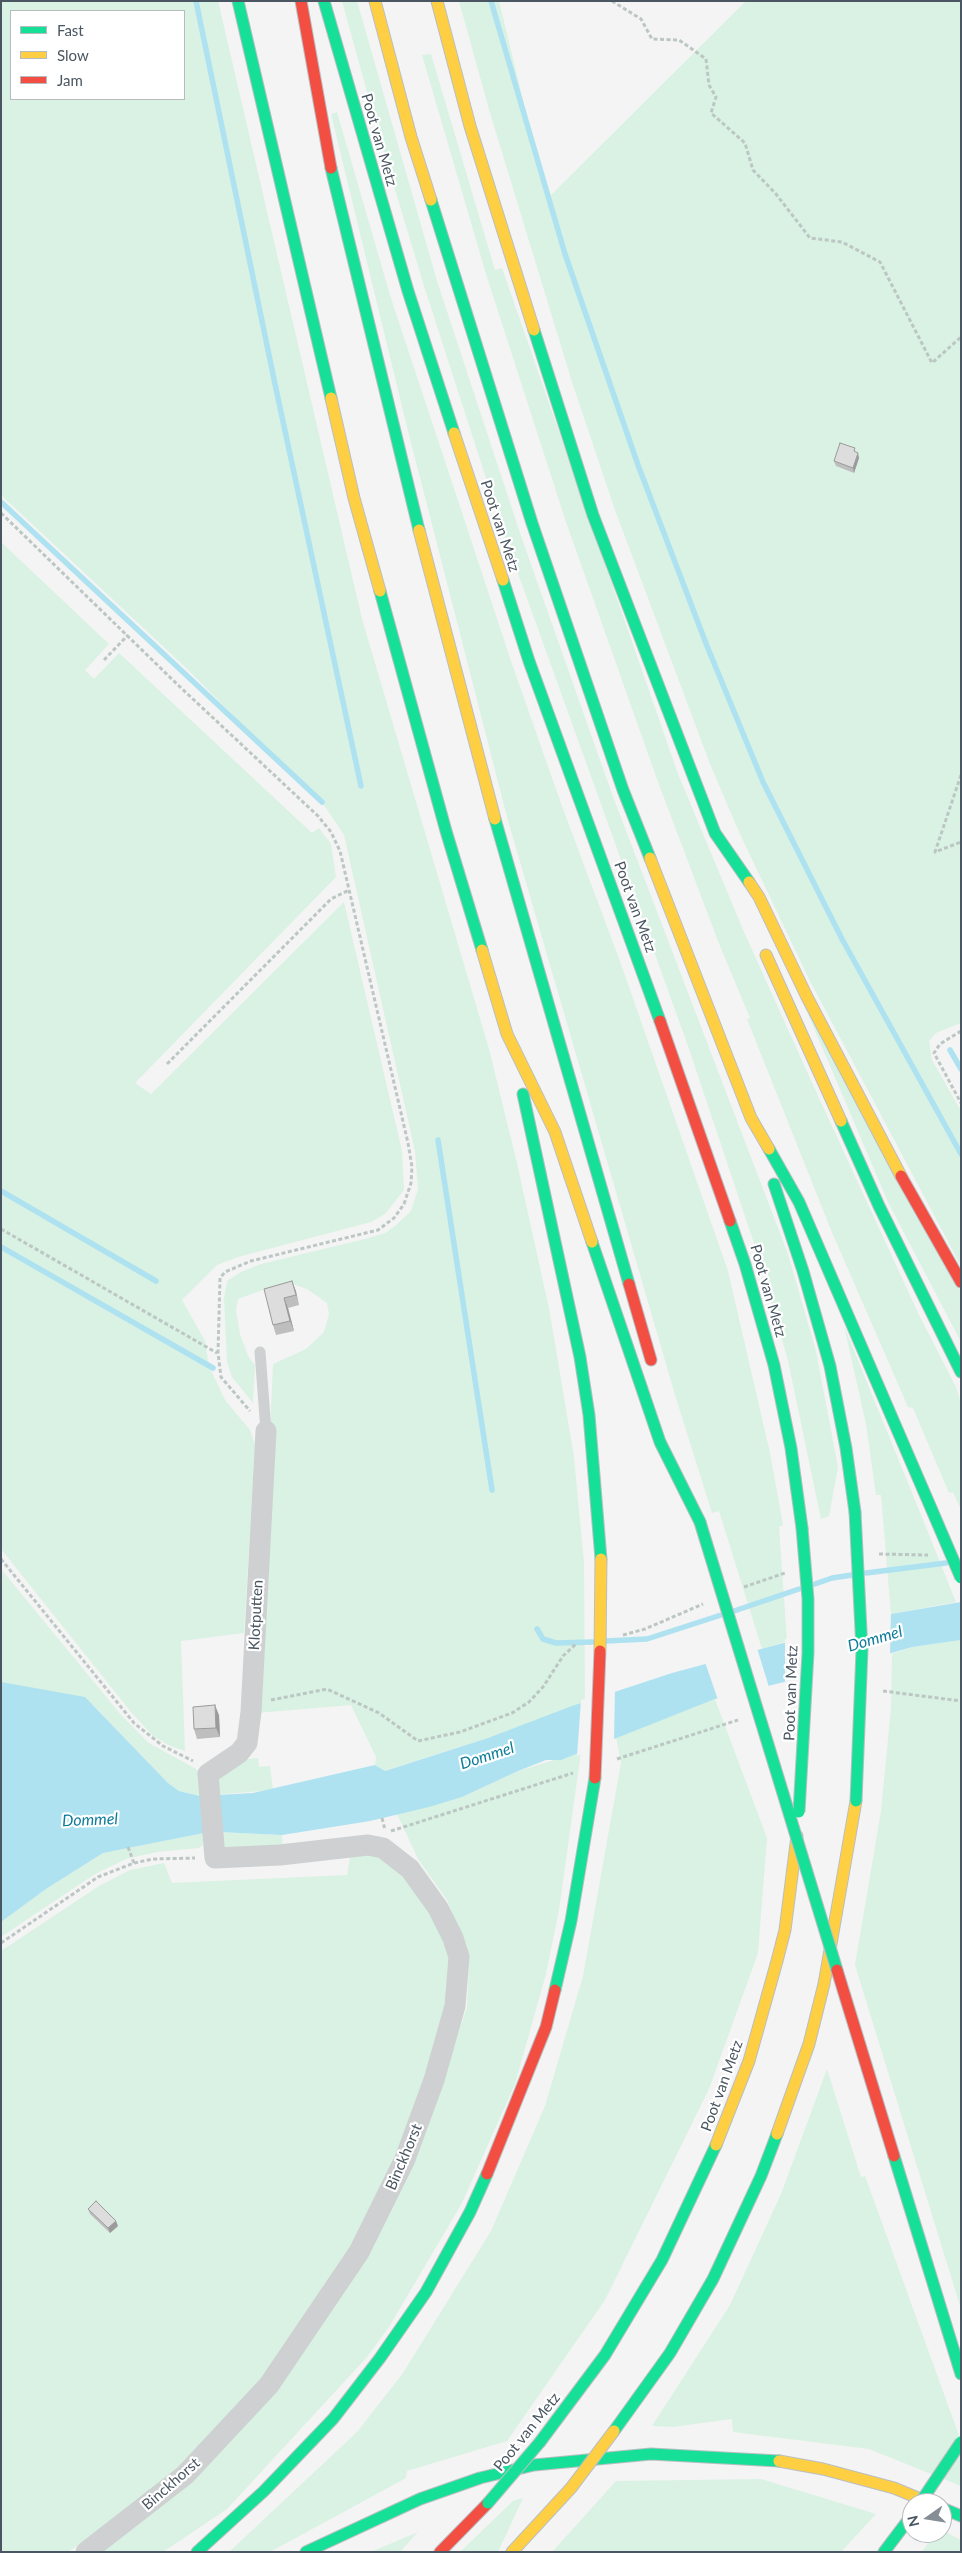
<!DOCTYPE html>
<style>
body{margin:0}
#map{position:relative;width:962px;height:2553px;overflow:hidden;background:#f4f4f4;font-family:Lato,sans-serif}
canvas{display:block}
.frame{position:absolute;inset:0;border:2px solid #4a5661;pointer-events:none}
.legend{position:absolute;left:10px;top:10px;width:175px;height:90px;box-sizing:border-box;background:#fff;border:1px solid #b7bbc0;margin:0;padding:6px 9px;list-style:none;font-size:15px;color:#4a5661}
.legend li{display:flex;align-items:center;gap:10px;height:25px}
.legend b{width:25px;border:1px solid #b7bbc0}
.north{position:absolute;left:902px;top:2493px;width:50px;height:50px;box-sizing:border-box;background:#fff;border:1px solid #b7bbc0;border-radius:50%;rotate:257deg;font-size:14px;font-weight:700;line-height:20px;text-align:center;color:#4a5661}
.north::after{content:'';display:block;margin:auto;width:18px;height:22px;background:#868d94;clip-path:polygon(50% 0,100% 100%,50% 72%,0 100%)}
</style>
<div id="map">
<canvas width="962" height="2553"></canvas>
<div class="frame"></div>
<ul class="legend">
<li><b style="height:6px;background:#16e098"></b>Fast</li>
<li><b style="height:6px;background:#ffcf43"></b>Slow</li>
<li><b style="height:6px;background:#f24e42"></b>Jam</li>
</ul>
<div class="north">N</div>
</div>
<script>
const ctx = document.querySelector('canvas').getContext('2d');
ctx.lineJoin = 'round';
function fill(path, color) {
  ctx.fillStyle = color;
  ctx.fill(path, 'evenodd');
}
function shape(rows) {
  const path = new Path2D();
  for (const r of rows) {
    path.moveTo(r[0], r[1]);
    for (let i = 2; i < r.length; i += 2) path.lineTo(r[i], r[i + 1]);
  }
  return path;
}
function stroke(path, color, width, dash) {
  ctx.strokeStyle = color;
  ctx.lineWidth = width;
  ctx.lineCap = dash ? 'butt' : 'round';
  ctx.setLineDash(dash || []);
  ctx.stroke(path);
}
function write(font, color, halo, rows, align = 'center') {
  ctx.font = font + ' Lato,sans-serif';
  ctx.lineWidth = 4.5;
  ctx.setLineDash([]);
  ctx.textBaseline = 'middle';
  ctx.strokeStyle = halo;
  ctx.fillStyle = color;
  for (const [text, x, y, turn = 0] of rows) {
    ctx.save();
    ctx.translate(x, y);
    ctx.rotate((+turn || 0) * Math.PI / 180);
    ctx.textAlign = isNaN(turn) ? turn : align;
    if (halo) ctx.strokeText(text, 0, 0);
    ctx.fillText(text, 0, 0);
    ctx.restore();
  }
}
fill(shape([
 [1,1,218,1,362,619,489,1049,516,1159,549,1308,574,1457,584,1563,585,1702,488,1738,384,1771,375,1765,376,1757,351,1705,257,1713,273,1364,306,1349,324,1332,329,1314,327,1303,307,1289,292,1284,274,1286,238,1299,236,1310,240,1334,248,1356,255,1365,253,1403,232,1377,227,1362,224,1298,227,1281,241,1272,261,1264,365,1239,385,1233,395,1226,411,1211,418,1189,415,1151,344,835,326,808,183,665,1,495],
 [11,11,184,11,184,99,11,99],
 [342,1,357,1,437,281,521,536,612,794,788,1254,816,1351,838,1467,829,1516,821,1519,788,1361,760,1261,688,1046,506,540,424,286,381,143],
 [459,1,499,1,547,199,746,1,961,1,961,1023,936,1033,929,1041,932,1060,961,1111,961,1266,809,979,739,832,710,764,615,510,572,382,490,113],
 [431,54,495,270,502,268,678,774,744,932,814,1087,919,1315,956,1387,961,1403,961,1510,953,1492,949,1493,913,1408,908,1407,831,1230,747,1019,750,1018,718,941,658,782,566,522,486,274,422,55],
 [337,112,390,295,512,664,563,809,621,964,728,1271,770,1453,783,1525,779,1527,787,1641,762,1649,719,1511,712,1513,675,1395,507,817,407,427,331,114],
 [1,542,109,644,85,670,94,679,119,653,312,833,319,828,331,844,336,877,135,1083,151,1094,344,902,402,1151,404,1190,385,1214,371,1222,238,1257,217,1265,182,1300,205,1341,209,1366,225,1400,250,1430,255,1445,244,1633,181,1641,185,1751,170,1746,152,1735,131,1712,1,1549],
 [787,965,961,1293,961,1342,888,1202],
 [844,1326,917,1505,956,1602,891,1614,881,1495,876,1495,866,1424],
 [1,1569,121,1715,149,1743,196,1769,201,1775,200,1796,179,1791,168,1783,92,1704,1,1682],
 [961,1640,961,2309,855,1965,881,1811,891,1708,892,1654,912,1647],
 [715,1699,767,1838,758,1953,709,2089,605,2300,507,2441,407,2471,406,2478,270,2552,229,2552,357,2432,403,2373,491,2231,545,2106,583,1976,621,1763,616,1737],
 [581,1752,559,1910,546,1974,515,2084,462,2203,389,2327,367,2357,227,2509,163,2552,99,2552,276,2389,442,2081,467,2007,469,1957,447,1900,418,1859,397,1814,462,1797,518,1771],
 [258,1758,259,1767,270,1766,273,1790,214,1795,217,1777,248,1759],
 [219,1832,282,1835,283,1849,221,1847],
 [204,1833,203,1845,199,1848,157,1852,126,1859,95,1874,1,1937,1,1922,46,1889,103,1853],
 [360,1851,382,1857,405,1873,445,1936,454,1986,399,2156,352,2247,265,2379,179,2468,89,2538,68,2552,1,2552,1,1951,99,1886,130,1870,164,1863,172,1883,347,1875,350,1858],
 [827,2069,861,2177,865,2176,961,2441,961,2486,869,2449,733,2432,732,2419,673,2427,652,2426,730,2305,781,2194],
 [761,2479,876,2514,841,2552,552,2552,616,2481],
 [523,2498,498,2552,460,2552,513,2501],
 [942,2530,961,2540,961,2552,922,2552,935,2533,942,2533],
 [418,2532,400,2552,371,2552]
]), '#d9f2e3');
fill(shape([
 [961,1602,961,1640,912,1647,841,1668,715,1699,561,1760,546,1760,518,1771,462,1797,429,1807,370,1821,282,1835,219,1832,204,1833,103,1853,46,1889,1,1922,1,1682,85,1697,168,1783,179,1791,200,1796,253,1793,375,1765,385,1771,488,1738,572,1706,672,1673,891,1614]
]), '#aee2f0');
fill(shape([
 [891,1612,890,1657,785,1682,785,1639],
 [757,1648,769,1687,718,1700,705,1662],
 [615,1689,614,1740,577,1756,581,1700]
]), '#f4f4f4');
stroke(shape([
 [196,1,275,384,361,786],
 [491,1,565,254,638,465,707,646,763,782,842,939,961,1154],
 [1,502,322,802],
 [950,1050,961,1069],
 [438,1140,492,1490],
 [1,1191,156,1281],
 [1,1247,213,1368],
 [866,1573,946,1563],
 [815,1584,832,1578,852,1575],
 [734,1611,799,1589],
 [537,1629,543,1639,556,1643,592,1642],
 [606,1641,647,1639,721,1615]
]), '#aee2f0', 5.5);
const fast = shape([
 [238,1,331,398],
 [324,1,408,291,454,433],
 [331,168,419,530],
 [431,200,532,523,623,790,650,858],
 [534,330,593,515,715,833,749,882],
 [503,580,529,661,660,1021],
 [380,591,446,831,482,950],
 [495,819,629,1284],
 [523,1094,580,1357,589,1415,601,1559],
 [841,1121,879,1206,961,1372],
 [769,1149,799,1202,931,1508],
 [774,1184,803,1271,830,1366,846,1448,855,1512],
 [730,1221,745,1264,774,1365,791,1448,802,1528],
 [592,1242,660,1442,700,1522],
 [555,1990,571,1921,595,1778],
 [894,2156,961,2374],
 [614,2431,670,2353,713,2279,761,2176,777,2134],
 [540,2442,605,2355,662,2260,716,2145],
 [942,2508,961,2516],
 [197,2552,264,2491,333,2419,380,2358,426,2292,470,2212,487,2174],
 [306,2552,420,2499,480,2478,534,2465,651,2454,779,2461],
 [884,2552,912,2515]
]);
const slow = shape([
 [375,1,411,137,431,200],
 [437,1,470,126,534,330],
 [331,398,354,498,380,591],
 [454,433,503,580],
 [419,530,495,819],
 [650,858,751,1118,769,1149],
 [749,882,759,897,807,997,901,1176],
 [482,950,507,1034,555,1132,592,1242],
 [766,955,841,1121],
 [777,2134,809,2044,824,1984,856,1801],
 [716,2145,749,2061,777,1961,785,1930,797,1836],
 [779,2461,823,2469,894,2488,930,2503],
 [512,2552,571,2488]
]);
const jam = shape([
 [301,1,331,168],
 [660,1021,730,1221],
 [901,1176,961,1282],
 [629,1284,651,1360],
 [487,2174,546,2027,555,1990],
 [440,2552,488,2503]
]);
stroke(fast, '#b9bec3', 13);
stroke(slow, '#b9bec3', 13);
stroke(jam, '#b9bec3', 13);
stroke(shape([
 [612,1,641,19,652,39,679,40,706,59,709,85,716,97,711,113,745,143,753,170,776,194,810,238,842,242,880,262,932,363,961,337],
 [1,513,179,686,318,816,331,832,340,851,408,1143,412,1167,411,1183,404,1204,394,1218,378,1230,251,1261,225,1272,220,1278,218,1353,221,1377,250,1411],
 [104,660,128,635],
 [961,775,935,852,961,842],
 [961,1031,940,1044,934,1053,961,1103],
 [167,1064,331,899,349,890],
 [1,1229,217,1353],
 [879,1554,928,1555],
 [1,1559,134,1723,163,1746,193,1761],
 [744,1587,785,1573],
 [623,1635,645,1629,703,1604],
 [883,1691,961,1701],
 [271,1700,327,1689,379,1713,418,1741,460,1732,512,1713,529,1702,543,1687,563,1656,577,1643],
 [617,1759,738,1720],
 [382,1818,385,1830],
 [391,1831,573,1773],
 [128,1847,134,1863],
 [1,1943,98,1877,134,1863,153,1859,195,1858]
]), '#bcc7c4', 3, [4, 2.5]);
stroke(shape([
 [260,1352,266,1431]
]), '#ced0d2', 11);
stroke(shape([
 [86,2552,185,2475,269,2385,359,2252,405,2159,434,2080,455,2006,459,1957,453,1938,438,1908,410,1869,383,1848,368,1845,280,1855,215,1858,208,1774,239,1753,247,1743,251,1712,266,1431]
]), '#ced0d2', 21);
stroke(fast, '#16e098', 11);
stroke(slow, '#ffcf43', 11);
stroke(jam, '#f24e42', 11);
const fastBridge = shape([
 [931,1508,961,1578],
 [855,1512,862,1650,856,1801],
 [700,1522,837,1970],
 [799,1812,808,1653,808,1599,802,1528],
 [488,2503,540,2442],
 [920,2503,961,2442]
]);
const slowBridge = shape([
 [600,1651,601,1559],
 [571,2488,614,2431]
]);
const jamBridge = shape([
 [595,1778,600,1651],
 [837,1970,894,2156]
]);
stroke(fastBridge, '#b9bec3', 13, []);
stroke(slowBridge, '#b9bec3', 13, []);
stroke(jamBridge, '#b9bec3', 13, []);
stroke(fastBridge, '#16e098', 11);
stroke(slowBridge, '#ffcf43', 11);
stroke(jamBridge, '#f24e42', 11);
fill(shape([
 [857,452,859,458,854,473,836,466,834,461],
 [292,1281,299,1305,288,1308,294,1331,276,1335,273,1325,264,1289],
 [219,1715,220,1737,197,1739,194,1729],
 [88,2209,118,2226,110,2233,90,2214]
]), '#bebebf');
fill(shape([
 [858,453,859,458,854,473,853,468],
 [292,1281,296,1291,299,1305,296,1295],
 [284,1298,288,1308,294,1331,290,1321],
 [215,1705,219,1715,220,1737,216,1728],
 [116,2221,118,2226,110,2233,108,2228]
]), '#9b9b9b');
const building = shape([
 [840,443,855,448,854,451,858,453,853,468,834,461,840,443],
 [292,1281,296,1295,284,1298,290,1321,273,1325,264,1289,292,1281],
 [215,1705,216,1728,194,1729,193,1707,215,1705],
 [96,2201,116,2221,108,2228,88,2209,96,2201]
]);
fill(building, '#ddddde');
stroke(building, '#9b9b9b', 1);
write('15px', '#4a5661', '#fff', [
 ["Poot van Metz",379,140,74],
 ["Poot van Metz",500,526,72],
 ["Poot van Metz",635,907,70],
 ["Poot van Metz",768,1291,74],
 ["Klotputten",256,1615,-87],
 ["Poot van Metz",791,1693,-88],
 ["Poot van Metz",722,2086,-70],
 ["Binckhorst",404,2157,-67],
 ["Poot van Metz",527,2432,-51],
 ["Binckhorst",171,2484,-41]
]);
write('italic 16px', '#0c7c9b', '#fff', [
 ["Dommel",875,1639,-16],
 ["Dommel",487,1756,-18],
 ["Dommel",90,1820,-2]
]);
</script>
